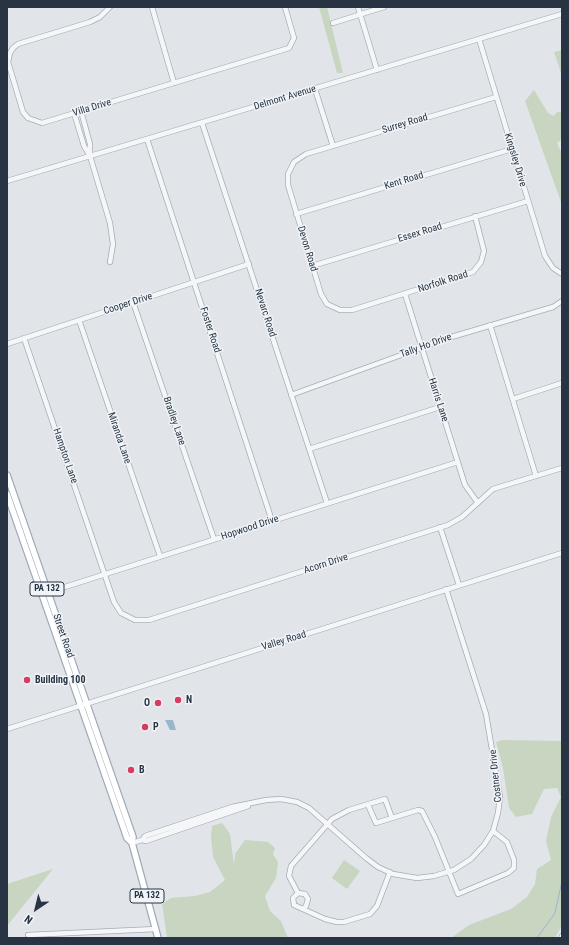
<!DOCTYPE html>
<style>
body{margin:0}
#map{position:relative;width:569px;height:945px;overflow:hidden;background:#e1e5ea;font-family:"Roboto Condensed",sans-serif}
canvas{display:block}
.frame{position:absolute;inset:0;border:8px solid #283443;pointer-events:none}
.north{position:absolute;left:16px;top:889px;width:40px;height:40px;-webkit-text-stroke:3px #f0f4f8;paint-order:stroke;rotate:215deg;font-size:11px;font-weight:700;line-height:16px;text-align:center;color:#283443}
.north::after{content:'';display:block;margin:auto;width:14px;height:18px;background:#283443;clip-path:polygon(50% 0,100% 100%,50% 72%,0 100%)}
</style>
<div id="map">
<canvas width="569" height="945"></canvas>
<div class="frame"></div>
<div class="north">N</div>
</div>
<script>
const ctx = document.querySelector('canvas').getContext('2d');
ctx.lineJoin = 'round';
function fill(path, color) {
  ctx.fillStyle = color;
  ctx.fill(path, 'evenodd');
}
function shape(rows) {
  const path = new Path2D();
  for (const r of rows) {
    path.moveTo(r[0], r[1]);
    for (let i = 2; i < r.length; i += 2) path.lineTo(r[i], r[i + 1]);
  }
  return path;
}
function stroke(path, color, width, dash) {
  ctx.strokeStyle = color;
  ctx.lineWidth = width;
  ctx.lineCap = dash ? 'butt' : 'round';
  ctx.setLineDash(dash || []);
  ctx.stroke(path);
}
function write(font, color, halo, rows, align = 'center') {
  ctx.font = font + ' "Roboto Condensed",sans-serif';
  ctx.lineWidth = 3;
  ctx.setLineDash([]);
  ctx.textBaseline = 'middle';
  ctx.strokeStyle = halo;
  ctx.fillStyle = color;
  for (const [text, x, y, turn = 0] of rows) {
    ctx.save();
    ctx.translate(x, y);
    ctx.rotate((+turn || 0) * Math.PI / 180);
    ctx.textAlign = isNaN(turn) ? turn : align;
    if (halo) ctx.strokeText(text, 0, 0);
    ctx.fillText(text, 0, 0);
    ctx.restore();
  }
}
fill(shape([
 [319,7,327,7,343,73,337,73],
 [562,50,562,76,554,52],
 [534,90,548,113,554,116,557,112,562,112,562,139,557,143,562,154,562,205,525,101],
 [503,740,562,741,562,925,555,938,451,938,469,925,511,909,527,897,535,884,537,869,551,860,546,841,551,817,561,797,557,788,544,789,532,814,516,817,509,808,503,768,496,742],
 [222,823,230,834,234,865,235,854,245,840,268,842,275,848,273,854,278,862,276,878,265,896,270,911,281,921,288,938,167,938,162,904,171,898,195,896,210,892,225,880,213,857,211,837,212,826],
 [344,860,360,871,347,889,332,878],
 [53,869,7,926,7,927,7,884]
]), '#c8d5c1');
fill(shape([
 [165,720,173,720,176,730,170,730]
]), '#99b6cd');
stroke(shape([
 [537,938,555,913,562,881]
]), '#99b6cd', 1);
const minor = shape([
 [110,7,100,17,90,22,18,44,13,48,10,53,8,62,23,112,28,118,42,123,289,48,294,38,285,7],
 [152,7,174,83],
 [358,7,377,70],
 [333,23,384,7],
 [479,39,545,256,553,268,562,274],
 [315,89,333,146],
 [81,111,90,144,90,155],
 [74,113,84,146,90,156,110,223,113,244,110,262],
 [202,123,327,503],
 [147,139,272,521],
 [7,181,562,14],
 [296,214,512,149],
 [475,216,484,251,481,262,473,272,352,310,340,310,327,304,321,294,288,185,288,174,294,162,306,154,496,97],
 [312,266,528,201],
 [405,294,465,485,478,503],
 [133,302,214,539],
 [79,320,160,556],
 [490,325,536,476],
 [24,338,114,602,121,613,135,620,149,620,448,525,462,517,493,489,562,468],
 [7,344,249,264],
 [291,395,448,338,553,307,562,301],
 [513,399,562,383],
 [309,449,440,407],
 [440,527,459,585],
 [46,593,458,462],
 [7,729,562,553],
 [368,805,376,823,418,810,422,811,435,837,458,894,508,873,514,868,514,860,507,842,493,831],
 [142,840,145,836,232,807,266,800,281,799,297,802,309,808,366,858,378,867,393,874,417,878,434,876,454,870,471,859,484,845,493,831,498,813,500,797,486,714,446,589],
 [132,843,142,840,146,841,248,806],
 [298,893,289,876,291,866,332,819,349,810,385,799,392,818],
 [304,908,306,906,308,899,305,894,298,893,293,898,294,905,325,919,337,922,344,922,370,914,377,906,390,872],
 [28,935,156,929],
 [561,938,562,936]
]);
const major = shape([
 [7,475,133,837,132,843,158,938],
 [7,494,127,838,132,843]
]);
stroke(minor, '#a6acb5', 6);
stroke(major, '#9faab7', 8);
stroke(minor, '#f4f6f8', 4.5);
stroke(major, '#fff', 5.5);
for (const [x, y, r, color] of [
 [27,680,4,"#d83d60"],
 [178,700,4,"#d83d60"],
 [158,703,4,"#d83d60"],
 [145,727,4,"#d83d60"],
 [131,770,4,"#d83d60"]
]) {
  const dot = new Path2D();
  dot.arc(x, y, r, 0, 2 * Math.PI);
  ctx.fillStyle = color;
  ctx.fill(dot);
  stroke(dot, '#f0f4f8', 1.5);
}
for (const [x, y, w] of [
 [47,589,34],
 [147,896,34]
]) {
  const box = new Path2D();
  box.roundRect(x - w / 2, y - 7, w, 14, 3);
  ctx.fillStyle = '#f0f4f8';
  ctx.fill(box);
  stroke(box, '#283443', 1);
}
write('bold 9px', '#283443', null, [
 ["PA 132",47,589],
 ["PA 132",147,896]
]);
write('10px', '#283443', '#f0f4f8', [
 ["Delmont Avenue",285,98,-17],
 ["Villa Drive",92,108,-17],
 ["Surrey Road",405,124,-17],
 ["Kingsley Drive",515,160,73],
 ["Kent Road",404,181,-17],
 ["Essex Road",420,233,-17],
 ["Devon Road",307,249,73],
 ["Norfolk Road",443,282,-18],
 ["Cooper Drive",128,304,-18],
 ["Nevarc Road",265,313,72],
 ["Foster Road",210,330,72],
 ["Tally Ho Drive",426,346,-20],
 ["Harris Lane",438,400,72],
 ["Bradley Lane",174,421,71],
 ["Miranda Lane",119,438,71],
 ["Hampton Lane",65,456,71],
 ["Hopwood Drive",250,528,-18],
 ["Acorn Drive",326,564,-18],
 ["Street Road",63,636,71],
 ["Valley Road",284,641,-17],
 ["Costner Drive",496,776,-96]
]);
write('bold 10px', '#283443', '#f0f4f8', [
 ["Building 100",35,680],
 ["N",186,700],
 ["O",150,703,"right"],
 ["P",153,727],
 ["B",139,770]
], 'left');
</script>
